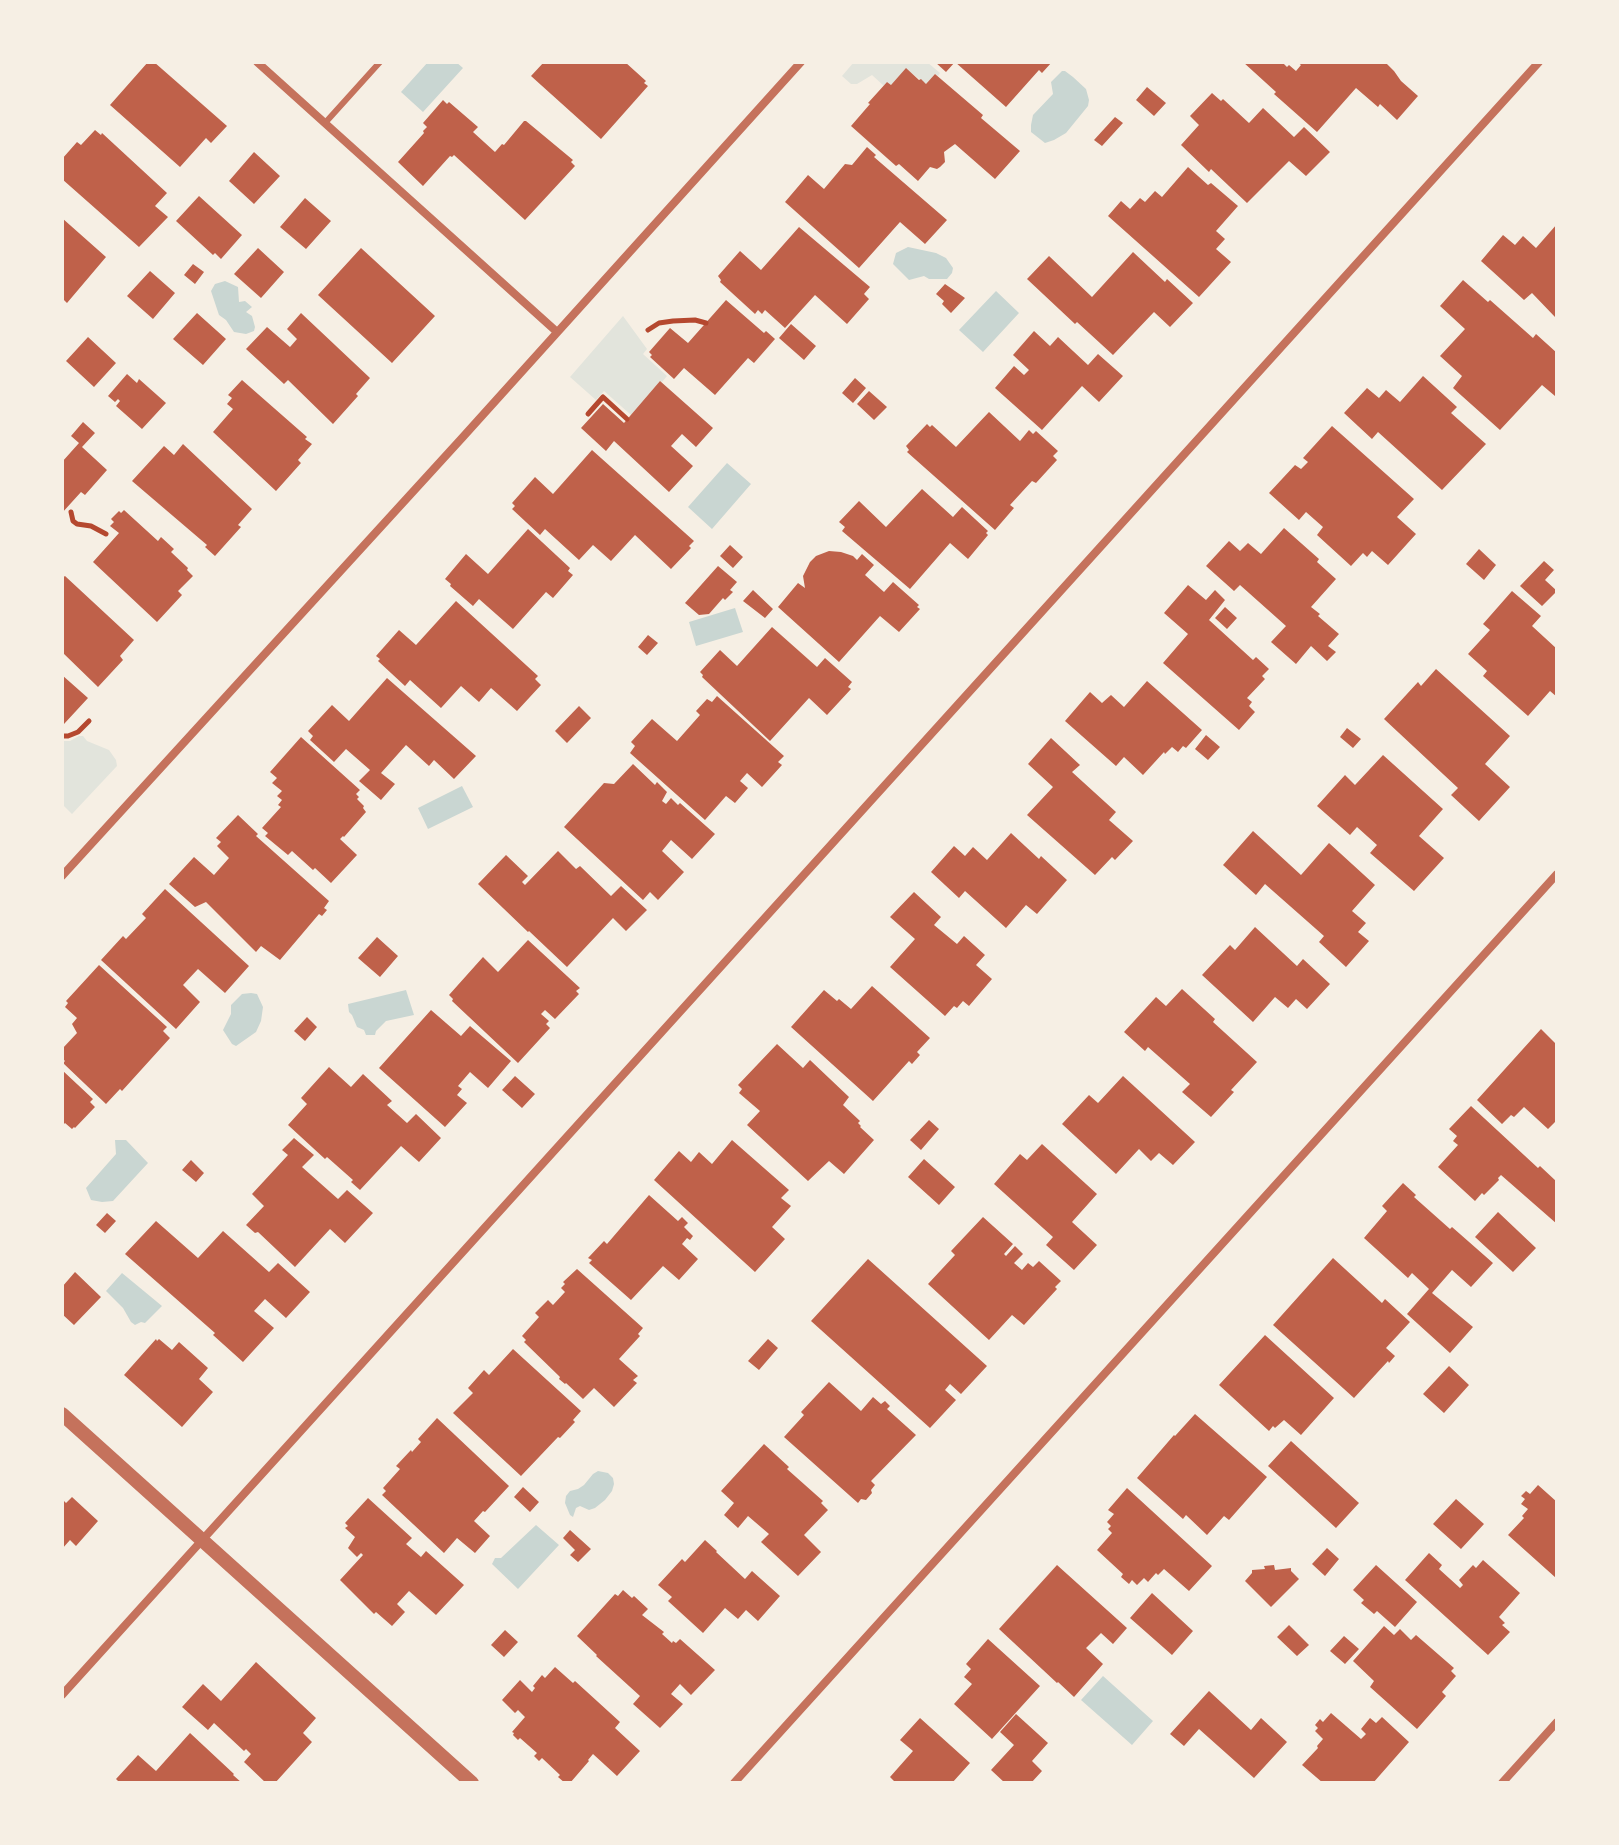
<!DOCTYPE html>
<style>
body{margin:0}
#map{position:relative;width:1619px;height:1845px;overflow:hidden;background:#f6efe4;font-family:"Alegreya Sans",sans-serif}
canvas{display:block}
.frame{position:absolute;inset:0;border:64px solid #f6efe4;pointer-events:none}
</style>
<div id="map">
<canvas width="1619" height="1845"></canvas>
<div class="frame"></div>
</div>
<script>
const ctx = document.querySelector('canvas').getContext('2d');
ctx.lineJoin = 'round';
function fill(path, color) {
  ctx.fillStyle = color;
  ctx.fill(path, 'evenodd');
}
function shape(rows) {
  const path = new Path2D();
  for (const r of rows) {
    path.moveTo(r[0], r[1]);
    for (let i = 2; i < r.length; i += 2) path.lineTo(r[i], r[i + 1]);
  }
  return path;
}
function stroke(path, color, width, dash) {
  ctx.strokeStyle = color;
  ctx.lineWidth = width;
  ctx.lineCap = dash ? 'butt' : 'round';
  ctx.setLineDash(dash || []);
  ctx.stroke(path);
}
fill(shape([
 [854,62,927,62,940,73,938,76,935,74,926,84,906,69,891,85,887,82,884,86,872,75,857,84,851,84,842,76],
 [623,316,647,349,643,354,667,376,662,382,660,381,631,415,604,391,596,400,570,377],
 [79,736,83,736,87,741,109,750,116,760,117,766,72,814,62,804,62,741,70,741]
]), '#e2e4dc');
fill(shape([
 [428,62,456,62,463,68,423,112,401,92],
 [1062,71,1065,71,1073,77,1086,89,1089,100,1088,106,1066,133,1054,140,1045,143,1031,132,1031,125,1033,115,1053,94,1051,82],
 [908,247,936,253,946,258,953,268,952,273,947,279,929,279,924,276,909,280,893,264,896,253],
 [225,281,238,287,239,302,245,301,252,307,246,312,252,316,255,327,254,331,246,334,234,332,226,320,219,315,211,291,215,284],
 [996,291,1019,313,983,352,959,330],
 [727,463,751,484,712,529,688,507],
 [735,608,743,632,696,646,689,622],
 [462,786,473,807,428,829,418,808],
 [406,990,414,1015,386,1021,376,1031,375,1035,366,1035,364,1030,357,1027,352,1015,349,1012,348,1004],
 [251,993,257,994,263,1007,261,1021,256,1032,236,1046,232,1044,223,1030,231,1014,231,1005,242,994],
 [115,1140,126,1140,148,1163,113,1201,102,1202,91,1200,86,1188,116,1154],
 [122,1273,162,1306,145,1323,141,1322,135,1325,131,1322,123,1308,106,1291],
 [598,1471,608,1473,613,1478,614,1484,612,1491,605,1500,595,1508,589,1510,580,1506,576,1508,573,1517,570,1515,565,1503,566,1496,570,1491,578,1489,584,1485,593,1474],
 [536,1525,559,1545,518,1589,492,1564,495,1558,501,1558],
 [1103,1676,1153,1721,1132,1745,1081,1700]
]), '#c9d6d2');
fill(shape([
 [148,62,154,62,227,126,211,143,206,138,180,167,110,105],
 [544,62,625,62,646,81,644,83,648,86,601,139,531,76],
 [935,62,1052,62,1042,73,1039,70,1006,107,955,62,946,72],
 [1243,62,1282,62,1287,67,1289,65,1296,71,1301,65,1297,62,1385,62,1394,71,1401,81,1418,96,1397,120,1380,104,1378,107,1356,88,1317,132,1274,94,1276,92],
 [906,68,919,80,921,79,926,84,935,74,983,115,981,118,1020,151,995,179,955,144,944,152,945,162,940,167,937,169,930,167,918,181,899,164,896,166,851,126,870,104,868,103,887,82,891,85],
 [1147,87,1166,103,1154,116,1136,100],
 [1212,93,1221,101,1223,99,1249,123,1263,108,1294,137,1304,127,1330,152,1306,176,1289,161,1247,203,1211,169,1209,172,1181,145,1199,125,1190,116],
 [443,100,447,104,449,102,478,127,473,132,495,152,502,144,504,145,524,121,526,121,573,160,571,162,575,166,525,220,454,155,452,157,450,156,423,186,398,162,424,133,423,131,427,127,423,123],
 [1115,117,1123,123,1102,146,1094,140],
 [95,130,101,135,102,133,167,193,155,206,168,217,139,247,62,179,62,159,77,142,81,145],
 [867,147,876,155,874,157,947,220,925,244,900,222,859,268,785,202,808,175,824,189,845,164,852,165],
 [254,152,280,176,254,204,229,181],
 [1188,167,1208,185,1211,183,1238,206,1216,231,1225,239,1216,249,1231,262,1199,297,1108,216,1121,201,1130,209,1140,198,1145,202,1155,191,1162,197],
 [199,196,242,235,221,259,215,253,213,255,176,221],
 [305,198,331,221,306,249,280,227],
 [62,218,106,257,67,303,62,298],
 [1557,224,1557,315,1555,317,1532,293,1524,300,1481,261,1503,235,1515,245,1523,236,1536,248],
 [799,227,870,287,864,294,869,299,847,324,815,295,785,328,765,310,762,314,758,310,755,314,720,282,721,280,718,276,740,251,761,270],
 [258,248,284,272,261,298,234,274],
 [361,248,435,316,392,363,318,295],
 [1133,252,1165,282,1167,279,1193,303,1170,327,1154,312,1113,355,1077,322,1075,324,1027,279,1049,256,1092,297],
 [193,264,204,272,195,284,184,275],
 [150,271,175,293,153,319,127,296],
 [1463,280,1488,302,1490,300,1533,338,1536,334,1557,353,1557,394,1555,396,1542,385,1500,430,1453,388,1462,376,1440,356,1465,329,1440,306],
 [945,284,965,298,951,313,942,304,944,301,936,294],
 [726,300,764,333,766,331,775,339,754,363,748,358,715,395,684,368,674,379,650,357,652,355,649,352,670,328,688,343],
 [197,313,226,339,203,365,173,339],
 [301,313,370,378,356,394,358,396,333,424,288,380,284,384,246,349,267,327,290,347,297,339,287,329],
 [791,324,816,346,804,360,779,338],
 [1034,331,1050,346,1058,337,1088,365,1098,354,1123,376,1099,402,1082,386,1042,430,995,388,1014,366,1024,375,1029,370,1013,355],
 [88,337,116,363,94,387,66,361],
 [127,374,137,383,139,379,166,403,142,429,116,406,120,401,118,399,115,402,108,396],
 [1423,376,1457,407,1451,413,1486,444,1442,490,1378,432,1372,439,1344,413,1367,388,1379,398,1386,390,1400,402],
 [855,378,866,388,853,403,842,393],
 [242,380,307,437,305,439,312,444,298,460,301,463,276,491,213,432,233,409,227,404,232,398,228,395],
 [660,381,713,428,696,447,682,434,671,446,693,466,669,492,614,441,606,451,581,428,603,404,624,423],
 [869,391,887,407,874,420,857,404],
 [989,412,1020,441,1029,430,1033,434,1036,431,1058,451,1053,456,1057,460,1036,483,1032,481,1010,505,1014,508,995,530,907,452,909,450,906,446,927,424,930,427,932,425,956,447],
 [83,422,95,433,82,447,107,470,85,495,81,492,62,513,62,462,79,443,71,436],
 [1332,426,1414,499,1397,517,1416,534,1388,565,1372,551,1367,557,1363,553,1351,566,1317,535,1323,527,1306,512,1299,520,1269,493,1295,465,1301,469,1308,462,1303,458],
 [183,444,252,509,238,525,241,527,215,556,205,547,207,545,132,481,164,446,174,455],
 [592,450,694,541,689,546,691,548,671,569,635,535,611,561,593,545,579,560,545,529,540,535,512,509,515,506,512,503,535,477,553,494],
 [922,489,953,517,962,507,988,531,986,533,988,535,968,559,950,543,910,589,842,531,845,527,839,522,859,501,886,527],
 [124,510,158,541,161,537,174,549,171,552,188,568,187,570,193,576,178,591,182,595,157,622,93,562,119,533,110,526,114,522,111,519,119,511,121,513],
 [1284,528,1319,559,1317,562,1336,579,1311,607,1320,614,1318,616,1339,634,1328,646,1336,652,1327,661,1311,646,1296,664,1271,642,1286,626,1240,585,1234,591,1206,566,1229,541,1240,551,1248,543,1261,554],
 [528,529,570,568,568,571,573,575,553,598,546,592,513,629,479,599,473,606,450,586,451,584,445,579,466,554,488,574],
 [730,545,743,557,733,568,720,556],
 [1479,549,1496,565,1484,580,1466,564],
 [829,551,841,552,853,556,857,560,862,554,874,565,865,575,884,592,893,582,919,605,917,607,920,609,899,632,880,616,839,662,778,607,798,583,805,588,803,576,810,562,816,556],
 [1544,561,1554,570,1545,580,1557,591,1542,606,1520,586],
 [718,566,737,582,730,590,733,592,725,600,723,598,709,614,699,615,685,603],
 [65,576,134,640,120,656,123,660,98,687,62,652,62,578],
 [1188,585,1206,600,1215,590,1225,600,1209,620,1253,660,1256,657,1269,669,1262,676,1265,679,1247,698,1252,702,1249,706,1255,712,1239,730,1163,663,1188,634,1164,613],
 [753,590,773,609,765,618,743,601],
 [1512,591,1541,616,1532,626,1557,649,1557,697,1550,691,1528,716,1483,676,1487,671,1468,654,1490,630,1483,624],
 [456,601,538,676,535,679,541,685,517,711,491,688,479,702,461,686,441,708,410,680,405,686,378,661,380,659,376,656,399,630,416,645],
 [1225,607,1237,618,1227,629,1215,618],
 [772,627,817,667,825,658,852,682,848,687,851,689,827,715,809,698,770,741,702,677,703,675,700,672,720,650,737,666],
 [648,635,658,643,647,655,638,647],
 [1436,669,1510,736,1485,764,1510,787,1479,821,1451,795,1458,788,1384,719,1418,682,1421,686],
 [62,675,88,698,64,724,62,722],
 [387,678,476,756,454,779,434,760,429,766,406,745,381,773,395,784,381,800,359,781,370,770,346,749,334,762,310,740,313,736,308,731,332,705,349,721],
 [1147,681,1202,730,1186,748,1183,746,1178,752,1172,747,1165,754,1164,752,1143,775,1124,757,1116,766,1065,721,1090,692,1102,703,1111,695,1124,707],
 [717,696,784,756,778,762,782,765,762,787,747,773,740,781,748,788,735,803,726,796,705,820,630,753,635,746,631,742,652,719,677,741,700,715,696,711,707,699,712,702],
 [579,706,591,718,567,743,555,731],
 [1347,728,1361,739,1353,748,1340,737],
 [1206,735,1220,747,1208,760,1195,749],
 [301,737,360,790,356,794,359,797,357,799,364,806,363,808,366,812,344,837,343,836,340,839,357,855,331,883,315,868,313,870,292,851,288,855,265,836,268,833,262,828,281,807,278,805,282,800,277,796,282,791,272,783,277,778,270,772],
 [1051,738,1080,765,1072,772,1116,812,1109,820,1133,841,1115,860,1112,857,1095,875,1027,815,1053,787,1028,764],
 [1383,755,1443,809,1419,836,1444,858,1414,891,1370,853,1377,845,1357,827,1350,835,1317,806,1345,775,1355,785],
 [633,764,655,785,657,782,667,792,662,801,666,804,671,798,678,805,680,803,715,834,692,859,671,840,662,851,684,872,658,900,650,892,643,900,564,827,604,783,614,784],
 [238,815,258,834,256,836,329,901,324,908,327,910,322,916,319,914,280,960,261,946,256,952,206,902,195,907,169,884,194,857,214,875,229,858,217,846,221,842,216,838],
 [1253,831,1301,875,1329,843,1375,885,1352,911,1366,923,1358,932,1369,941,1346,967,1319,942,1324,936,1265,884,1256,895,1223,865],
 [1011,833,1039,859,1041,856,1067,880,1037,914,1026,905,1006,928,965,891,959,898,931,872,954,846,965,856,973,847,987,860],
 [558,851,576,869,580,866,611,896,621,886,647,910,626,931,613,918,567,967,529,931,528,932,478,884,506,855,528,876,522,882,525,885],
 [165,889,249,966,225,993,198,969,183,985,200,1002,176,1029,101,960,123,936,126,939,146,918,142,914],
 [914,892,941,917,934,925,957,944,964,936,985,955,976,965,992,979,969,1006,963,1001,957,1008,954,1006,945,1016,890,967,915,939,890,917],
 [1255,927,1297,966,1303,959,1330,984,1307,1009,1296,999,1288,1008,1275,997,1253,1022,1202,975,1230,945,1235,950],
 [377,937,398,956,380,977,358,958],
 [528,940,580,988,576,991,579,994,555,1019,545,1010,541,1014,549,1021,546,1024,550,1028,518,1063,452,1001,453,999,449,995,483,957,498,972],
 [99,965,167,1027,163,1031,170,1038,122,1091,120,1089,106,1104,63,1063,65,1061,62,1058,62,1049,77,1033,72,1024,77,1018,65,1007,68,1003,66,1001],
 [872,986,930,1038,917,1052,920,1055,912,1064,909,1061,873,1101,791,1027,824,990,837,1001,839,999,851,1009],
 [1182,989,1215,1019,1213,1022,1257,1062,1231,1090,1234,1092,1211,1117,1182,1092,1190,1084,1148,1047,1145,1051,1124,1032,1156,997,1166,1006],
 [431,1010,461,1036,470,1026,511,1061,488,1088,470,1072,458,1086,462,1089,457,1095,467,1103,445,1127,379,1068],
 [307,1017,317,1027,305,1041,294,1031],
 [1541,1029,1557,1045,1557,1123,1555,1122,1548,1129,1524,1107,1514,1117,1511,1115,1502,1124,1477,1100],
 [777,1044,803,1068,810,1060,849,1097,843,1105,860,1121,858,1123,861,1126,860,1127,874,1140,844,1174,829,1161,808,1181,747,1125,760,1111,739,1093,742,1089,738,1085],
 [329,1067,351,1087,363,1074,392,1101,387,1105,407,1123,416,1114,441,1138,419,1162,401,1146,360,1190,351,1182,353,1180,327,1157,325,1159,288,1125,307,1104,301,1098],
 [62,1070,93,1099,90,1102,95,1107,75,1128,74,1127,72,1129,65,1123,62,1126],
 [515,1076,535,1094,522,1108,502,1090],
 [1123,1076,1195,1142,1173,1165,1159,1153,1151,1161,1139,1149,1116,1174,1062,1124,1089,1095,1098,1103],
 [1471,1106,1538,1168,1540,1166,1557,1182,1557,1224,1501,1175,1498,1178,1499,1180,1484,1195,1482,1193,1475,1201,1438,1167,1458,1145,1453,1141,1457,1136,1449,1129],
 [929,1120,939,1129,921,1150,910,1140],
 [294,1138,314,1155,302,1167,338,1199,347,1190,373,1213,345,1243,330,1229,295,1267,258,1232,255,1233,246,1225,264,1206,252,1194,288,1155,282,1150],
 [732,1140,789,1190,781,1198,791,1206,772,1227,785,1239,755,1272,654,1180,679,1151,691,1162,699,1152,712,1164],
 [1042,1144,1097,1194,1072,1222,1097,1245,1074,1270,1046,1245,1053,1237,994,1184,1020,1154,1027,1160],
 [924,1159,955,1187,939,1205,908,1177],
 [191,1160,204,1173,196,1182,182,1170],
 [1403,1183,1416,1195,1414,1197,1450,1229,1452,1227,1493,1263,1471,1287,1452,1270,1432,1293,1473,1327,1450,1353,1407,1314,1429,1289,1412,1273,1408,1278,1364,1238,1387,1211,1382,1206],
 [649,1195,678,1221,682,1217,688,1223,684,1227,693,1236,690,1240,687,1238,682,1244,698,1259,679,1280,663,1266,631,1300,589,1263,592,1260,588,1258,604,1241,607,1244],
 [1498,1212,1536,1248,1513,1272,1475,1237],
 [107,1213,116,1221,105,1233,96,1225],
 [983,1217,1013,1244,1004,1254,1006,1256,1015,1246,1023,1254,1014,1263,1022,1270,1028,1263,1033,1267,1039,1261,1061,1281,1055,1287,1057,1289,1024,1325,1012,1315,989,1340,928,1284,955,1255,951,1251],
 [156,1221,198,1258,223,1231,269,1272,278,1263,310,1292,286,1318,265,1299,254,1311,274,1328,243,1362,213,1335,215,1333,125,1254],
 [1333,1258,1382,1303,1385,1299,1410,1322,1386,1348,1395,1356,1389,1363,1388,1361,1354,1398,1273,1325],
 [868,1259,987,1366,961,1394,950,1384,945,1390,956,1400,930,1428,811,1321],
 [577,1269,643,1328,638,1334,640,1336,619,1359,638,1376,633,1380,637,1383,614,1407,594,1388,583,1399,566,1383,565,1384,559,1379,560,1377,524,1342,526,1340,522,1336,539,1317,535,1313,548,1300,553,1305,565,1292,561,1288,565,1284,563,1282],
 [75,1272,101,1297,74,1325,62,1314,62,1287],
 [1265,1335,1334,1398,1301,1435,1284,1420,1275,1428,1273,1426,1269,1431,1219,1385],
 [156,1339,157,1341,159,1339,172,1350,179,1342,208,1368,199,1379,213,1392,182,1427,124,1375],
 [768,1339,778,1348,759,1370,748,1361],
 [513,1349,581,1411,573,1420,575,1422,560,1438,558,1437,521,1476,453,1413,473,1393,468,1388,484,1370,489,1375],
 [1449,1366,1469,1385,1444,1413,1423,1394],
 [829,1382,861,1411,873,1397,881,1404,885,1401,890,1406,887,1409,916,1435,871,1481,875,1485,871,1490,872,1493,866,1500,861,1499,858,1503,784,1437,804,1415,801,1412],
 [1195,1414,1267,1477,1229,1520,1224,1516,1207,1535,1186,1515,1183,1519,1137,1478,1174,1435,1175,1436],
 [437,1418,509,1486,485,1512,483,1511,474,1521,490,1536,475,1553,457,1538,444,1553,382,1495,386,1491,383,1488,400,1469,396,1466,411,1450,412,1452,421,1442,418,1439],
 [1291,1441,1359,1503,1336,1528,1268,1466],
 [764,1444,789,1467,787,1469,823,1501,821,1503,828,1510,804,1535,821,1552,798,1576,761,1542,769,1534,748,1516,738,1528,724,1515,734,1503,721,1491],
 [1538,1485,1557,1502,1556,1578,1508,1535,1524,1518,1522,1516,1528,1509,1521,1504,1525,1499,1521,1496,1526,1491,1530,1494],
 [523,1487,539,1502,530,1512,514,1497],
 [1127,1488,1212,1566,1189,1591,1164,1569,1158,1575,1156,1573,1148,1582,1144,1578,1137,1585,1132,1580,1129,1584,1121,1577,1123,1574,1097,1550,1112,1533,1108,1529,1111,1526,1107,1522,1114,1514,1108,1510],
 [72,1497,98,1521,76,1546,70,1540,62,1549,62,1499,66,1503],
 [368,1498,412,1538,406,1544,421,1557,426,1551,464,1585,436,1615,409,1591,397,1604,405,1612,392,1626,376,1612,374,1614,340,1580,363,1555,361,1553,357,1557,348,1548,355,1537,345,1528,348,1526,345,1523],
 [1456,1499,1484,1524,1461,1549,1433,1524],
 [570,1530,591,1549,578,1562,570,1555,575,1550,563,1538],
 [705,1540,717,1551,716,1552,745,1579,752,1571,780,1596,758,1621,746,1610,738,1619,725,1608,703,1633,668,1601,672,1597,658,1585,682,1559,685,1562],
 [1327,1548,1339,1559,1325,1576,1312,1564],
 [1429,1553,1442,1565,1439,1569,1460,1588,1463,1585,1459,1580,1473,1565,1476,1568,1483,1560,1520,1593,1499,1617,1505,1623,1502,1625,1510,1632,1488,1655,1405,1580],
 [1057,1565,1127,1628,1113,1644,1101,1633,1086,1648,1103,1664,1074,1697,1058,1682,1057,1683,999,1629],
 [1274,1565,1275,1570,1291,1568,1291,1571,1299,1579,1271,1607,1245,1581,1252,1573,1252,1570,1265,1569,1264,1566],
 [1376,1565,1417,1602,1395,1627,1377,1611,1374,1614,1361,1603,1364,1600,1353,1590],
 [623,1590,632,1598,634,1596,648,1609,642,1615,664,1632,662,1634,672,1643,673,1641,676,1643,680,1639,715,1670,691,1695,680,1684,671,1694,683,1704,660,1728,633,1704,640,1696,596,1656,597,1655,577,1636,615,1594,618,1596],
 [1152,1593,1193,1631,1172,1655,1130,1618],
 [1289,1625,1309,1645,1297,1656,1277,1637],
 [1384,1626,1394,1635,1400,1629,1411,1640,1416,1635,1454,1668,1451,1671,1456,1676,1442,1692,1446,1696,1417,1729,1370,1687,1374,1681,1353,1661],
 [505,1630,518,1642,504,1657,491,1645],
 [1344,1636,1359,1649,1345,1664,1330,1651],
 [988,1639,1040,1686,992,1739,954,1704,972,1684,964,1677,971,1669,966,1664],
 [256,1662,316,1718,303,1733,312,1742,275,1783,266,1783,244,1762,251,1754,246,1749,244,1751,214,1723,208,1730,182,1707,203,1684,221,1701],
 [555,1667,573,1683,575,1681,620,1722,615,1728,640,1751,617,1776,593,1754,588,1760,589,1761,570,1783,565,1783,558,1777,560,1775,542,1758,539,1761,534,1756,537,1753,520,1738,518,1740,513,1735,514,1733,512,1732,525,1717,518,1710,515,1713,502,1700,520,1680,532,1692,535,1688,533,1686,542,1675,545,1678],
 [1209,1691,1251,1730,1261,1718,1287,1742,1254,1778,1199,1729,1184,1746,1170,1734],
 [1331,1713,1361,1739,1366,1734,1361,1729,1370,1718,1376,1723,1382,1717,1409,1742,1373,1783,1323,1783,1302,1765,1318,1748,1317,1746,1323,1739,1315,1731,1318,1728,1315,1725,1320,1719,1323,1722],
 [1016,1714,1048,1743,1032,1761,1042,1771,1031,1783,1005,1783,991,1770,1014,1745,1000,1732],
 [920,1718,970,1763,952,1783,896,1783,890,1777,913,1751,900,1740],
 [190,1733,234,1774,233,1775,242,1783,120,1783,116,1779,138,1755,156,1771]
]), '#bf614a');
stroke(shape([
 [648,330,659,323,673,321,695,320,706,323],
 [588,414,603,397,627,419],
 [71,512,73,521,77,524,91,526,106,534],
 [62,736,68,736,78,732,89,721]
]), '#b5482f', 5);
stroke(shape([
 [325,123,380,62]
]), '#c5725c', 6);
stroke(shape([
 [257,62,557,332],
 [62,876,462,438,801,62],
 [62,1695,1539,62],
 [734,1783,1557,874],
 [1502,1783,1557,1722]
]), '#c5725c', 8);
stroke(shape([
 [62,1414,472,1783]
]), '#c5725c', 14);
</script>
